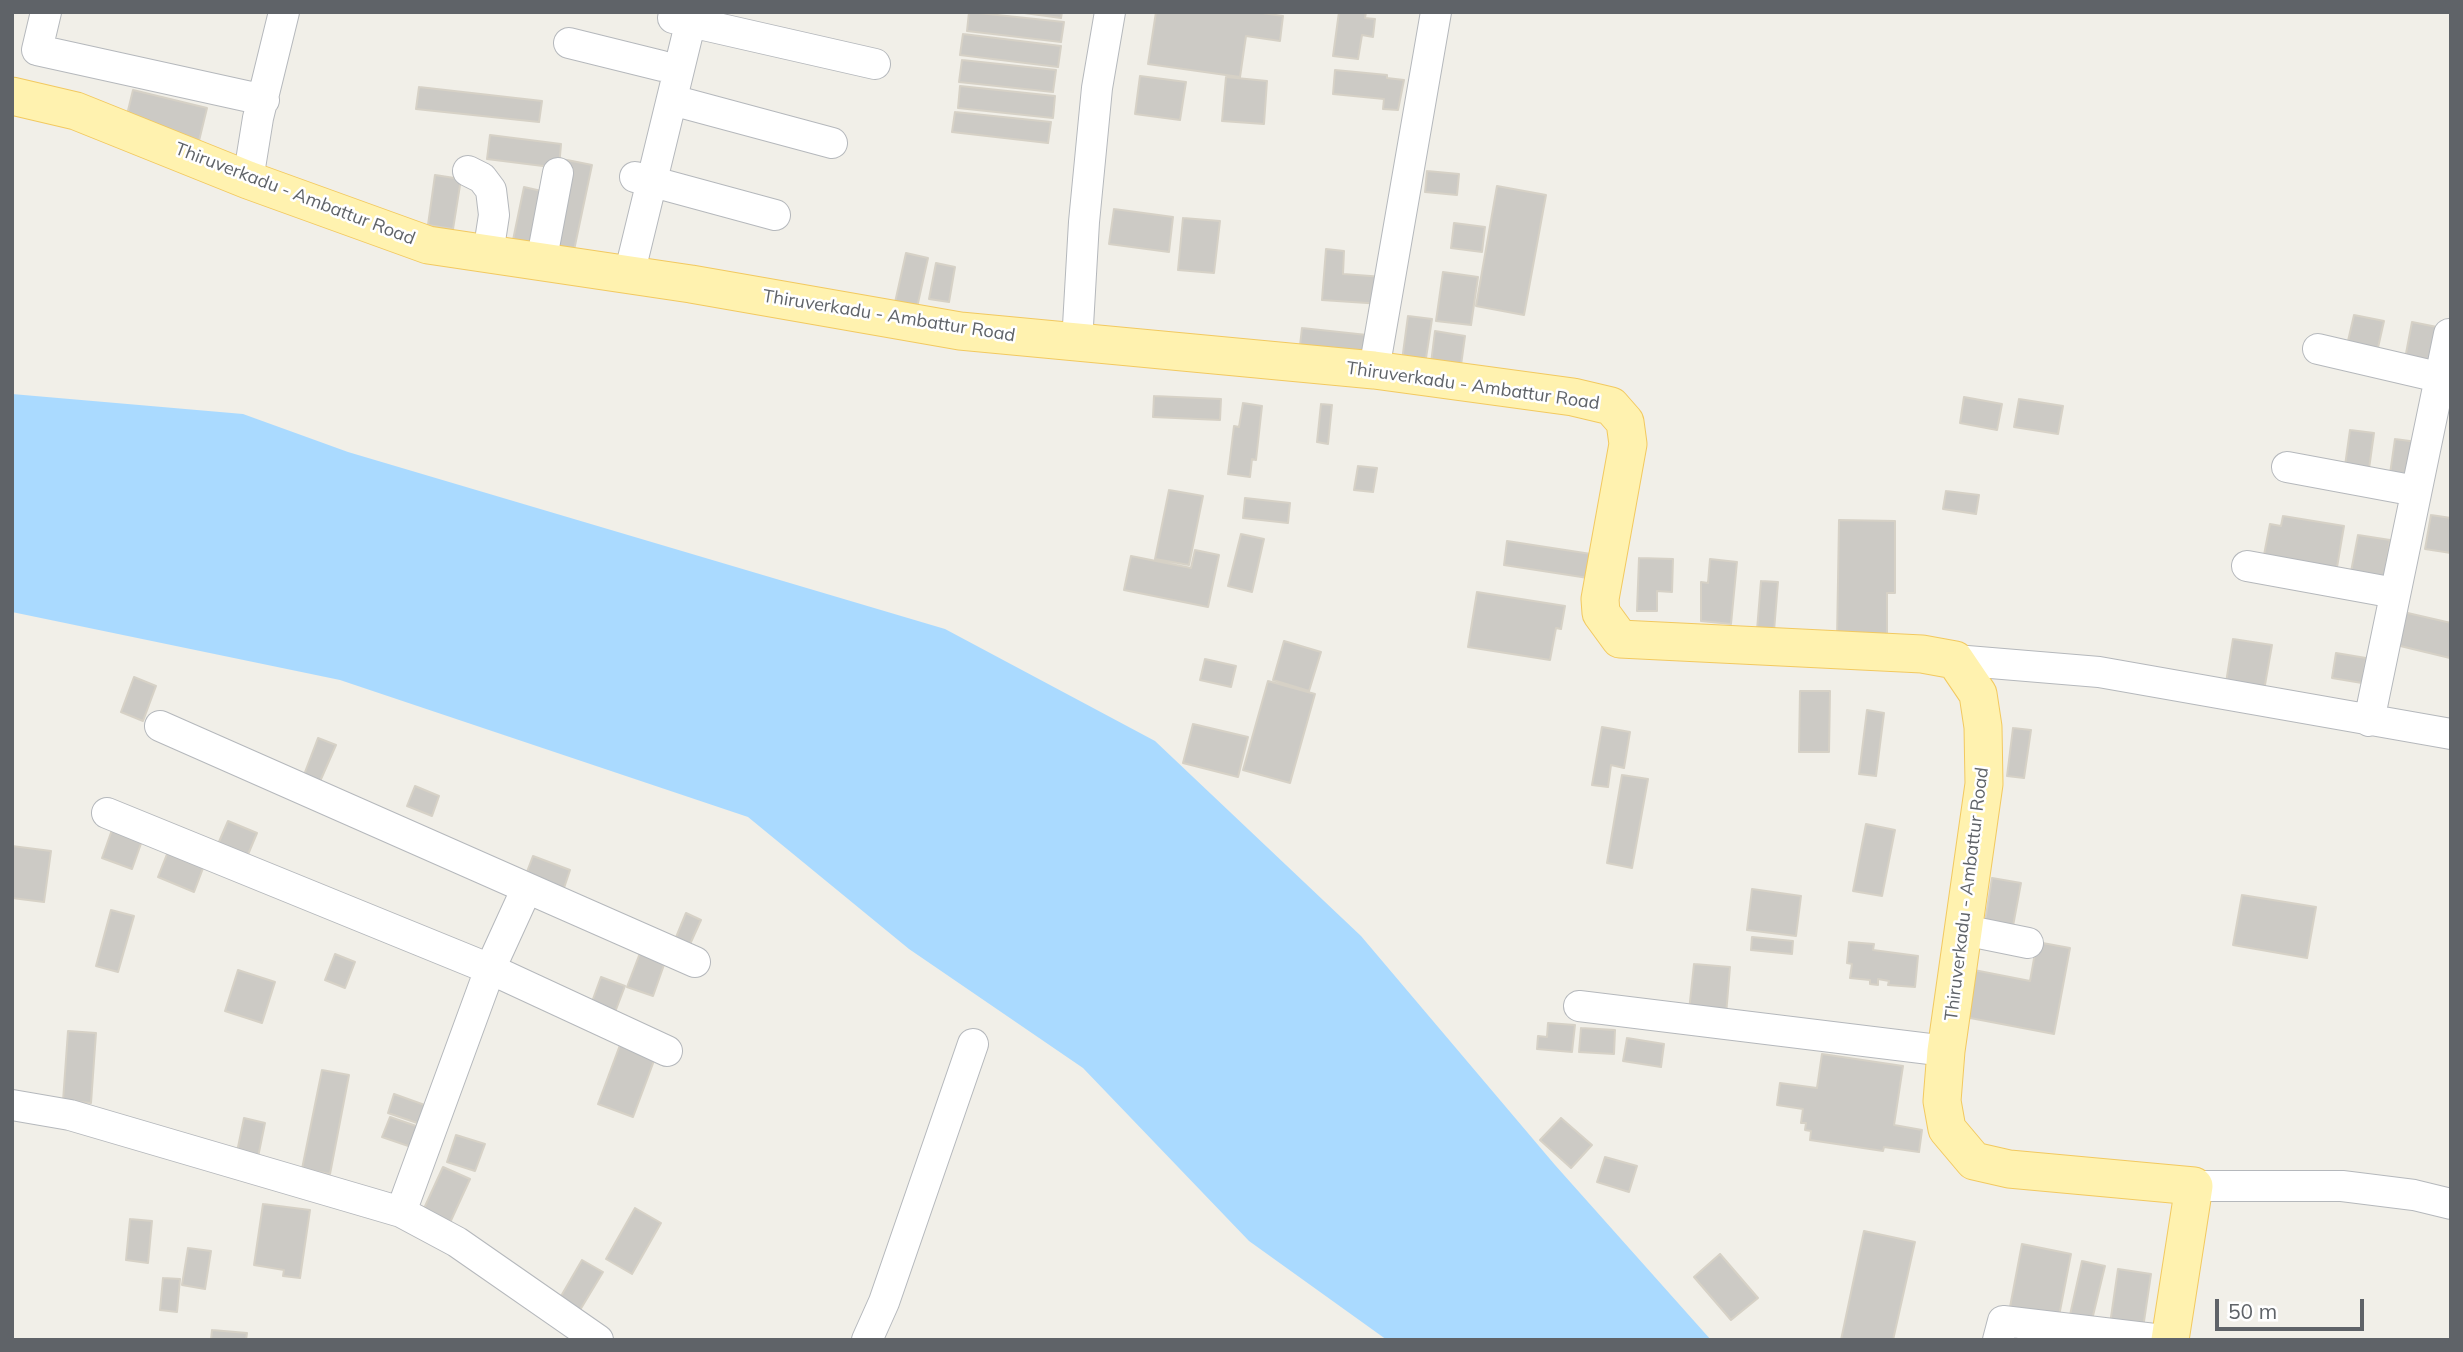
<!DOCTYPE html>
<style>
body{margin:0}
#map{position:relative;width:2463px;height:1352px;overflow:hidden;background:#f1efe8;font-family:Mulish,sans-serif}
canvas{display:block}
.frame{position:absolute;inset:0;border:14px solid #5f6368;pointer-events:none}
.scale{position:absolute;left:2215px;top:1299px;width:149px;height:32px;box-sizing:border-box;border:4px solid #5f6368;border-top:0;padding-left:9px;font-size:21px;line-height:24px;white-space:nowrap;color:#5f6368;-webkit-text-stroke:5px #fff;paint-order:stroke}
</style>
<div id="map">
<canvas width="2463" height="1352"></canvas>
<div class="frame"></div>
<div class="scale">50 m</div>
</div>
<script>
const ctx = document.querySelector('canvas').getContext('2d');
ctx.lineJoin = 'round';
function fill(path, color) {
  ctx.fillStyle = color;
  ctx.fill(path, 'evenodd');
}
function shape(rows) {
  const path = new Path2D();
  for (const r of rows) {
    path.moveTo(r[0], r[1]);
    for (let i = 2; i < r.length; i += 2) path.lineTo(r[i], r[i + 1]);
  }
  return path;
}
function stroke(path, color, width, dash) {
  ctx.strokeStyle = color;
  ctx.lineWidth = width;
  ctx.lineCap = dash ? 'butt' : 'round';
  ctx.setLineDash(dash || []);
  ctx.stroke(path);
}
function write(font, color, halo, rows, align = 'center') {
  ctx.font = font + ' Mulish,sans-serif';
  ctx.lineWidth = 5;
  ctx.setLineDash([]);
  ctx.textBaseline = 'middle';
  ctx.strokeStyle = halo;
  ctx.fillStyle = color;
  for (const [text, x, y, turn = 0] of rows) {
    ctx.save();
    ctx.translate(x, y);
    ctx.rotate((+turn || 0) * Math.PI / 180);
    ctx.textAlign = isNaN(turn) ? turn : align;
    if (halo) ctx.strokeText(text, 0, 0);
    ctx.fillText(text, 0, 0);
    ctx.restore();
  }
}
fill(shape([
 [12,394,243,414,348,452,945,629,1155,741,1361,936,1555,1165,1711,1340,1387,1340,1249,1241,1083,1068,909,949,748,817,340,680,12,612]
]), '#aadaff');
const building = shape([
 [969,12,1064,22,1061,42,967,31,969,12],
 [1017,12,1062,12,1061,18,1017,12],
 [1156,12,1255,12,1283,16,1280,41,1246,36,1240,77,1148,64,1156,12],
 [1339,12,1366,12,1365,18,1375,19,1373,37,1362,35,1358,59,1333,56,1339,12],
 [963,34,1061,46,1058,67,960,55,963,34],
 [962,60,1056,70,1053,92,959,82,962,60],
 [1335,70,1387,75,1387,78,1404,80,1398,110,1383,109,1384,99,1333,94,1335,70],
 [1140,76,1186,82,1180,120,1135,114,1140,76],
 [1226,77,1267,81,1264,124,1222,121,1226,77],
 [960,86,1055,96,1053,118,958,108,960,86],
 [419,87,542,101,539,122,416,109,419,87],
 [133,90,207,108,198,145,124,127,133,90],
 [955,112,1051,122,1048,143,952,132,955,112],
 [490,135,561,144,559,168,487,159,490,135],
 [567,160,592,165,573,255,548,250,567,160],
 [1427,171,1459,174,1457,195,1425,192,1427,171],
 [435,175,461,179,453,229,428,225,435,175],
 [1497,186,1546,195,1524,315,1476,306,1497,186],
 [524,187,550,193,539,246,513,240,524,187],
 [1114,209,1173,217,1169,252,1109,244,1114,209],
 [1183,218,1220,221,1214,273,1178,270,1183,218],
 [1454,223,1485,227,1482,252,1451,248,1454,223],
 [1326,249,1344,251,1343,274,1384,277,1382,304,1322,300,1326,249],
 [906,253,928,258,916,312,894,307,906,253],
 [936,263,955,267,949,302,929,299,936,263],
 [1443,272,1478,277,1471,325,1436,321,1443,272],
 [2354,315,2384,321,2375,361,2345,354,2354,315],
 [1408,316,1432,319,1424,371,1401,368,1408,316],
 [2412,322,2437,327,2429,369,2404,364,2412,322],
 [1302,328,1367,335,1364,361,1299,354,1302,328],
 [1435,331,1465,336,1461,365,1430,371,1435,331],
 [1154,396,1221,399,1220,420,1153,417,1154,396],
 [1964,397,2002,404,1997,430,1960,423,1964,397],
 [2019,399,2063,406,2058,434,2014,427,2019,399],
 [1243,403,1262,406,1256,460,1252,459,1250,477,1228,474,1234,426,1239,427,1243,403],
 [1321,404,1332,405,1328,444,1317,442,1321,404],
 [2350,430,2374,433,2368,476,2344,473,2350,430],
 [2395,439,2417,442,2411,484,2389,481,2395,439],
 [1358,466,1377,468,1373,492,1354,490,1358,466],
 [1169,490,1203,496,1189,565,1155,559,1169,490],
 [1946,491,1979,495,1976,514,1943,509,1946,491],
 [1245,498,1290,503,1288,523,1243,518,1245,498],
 [2431,515,2451,518,2451,553,2425,549,2431,515],
 [2283,516,2344,526,2336,573,2263,560,2270,524,2281,526,2283,516],
 [1839,520,1895,521,1895,593,1887,593,1887,635,1837,641,1839,520],
 [1241,534,1264,539,1252,592,1228,586,1241,534],
 [2358,535,2390,540,2383,583,2350,577,2358,535],
 [1507,541,1591,554,1588,578,1504,565,1507,541],
 [1195,550,1219,555,1208,607,1124,590,1131,556,1191,568,1195,550],
 [1639,558,1673,559,1672,592,1657,591,1657,611,1637,611,1639,558],
 [1710,559,1737,562,1731,624,1701,621,1701,582,1708,583,1710,559],
 [1761,581,1778,582,1774,631,1757,630,1761,581],
 [1477,592,1565,606,1561,629,1556,628,1550,660,1468,647,1477,592],
 [2399,611,2451,623,2450,658,2392,644,2399,611],
 [2233,639,2272,645,2263,696,2225,689,2233,639],
 [1284,641,1321,652,1309,691,1273,680,1284,641],
 [2336,653,2366,658,2362,683,2332,678,2336,653],
 [1205,659,1236,666,1231,687,1200,680,1205,659],
 [134,677,156,686,143,721,121,712,134,677],
 [1268,681,1315,694,1290,783,1243,770,1268,681],
 [1800,691,1830,691,1829,752,1799,752,1800,691],
 [1867,710,1884,713,1876,776,1859,774,1867,710],
 [1193,724,1248,737,1238,777,1183,763,1193,724],
 [1602,727,1630,732,1624,768,1611,765,1608,787,1592,785,1602,727],
 [2013,728,2031,730,2024,778,2007,776,2013,728],
 [318,738,336,745,318,786,302,780,318,738],
 [1622,775,1648,779,1632,868,1607,863,1622,775],
 [415,786,439,796,432,816,407,806,415,786],
 [228,821,257,833,244,864,215,851,228,821],
 [1866,824,1895,830,1882,896,1853,891,1866,824],
 [113,827,143,838,132,869,102,858,113,827],
 [12,846,51,851,44,902,12,898,12,846],
 [169,849,205,863,194,892,158,877,169,849],
 [533,856,570,870,563,891,525,877,533,856],
 [1992,878,2021,883,2013,926,1985,922,1992,878],
 [1752,889,1801,896,1796,936,1747,930,1752,889],
 [2242,895,2316,907,2307,958,2233,945,2242,895],
 [111,910,134,916,118,972,96,966,111,910],
 [686,913,701,920,686,953,672,947,686,913],
 [1752,937,1793,941,1792,954,1751,950,1752,937],
 [1849,942,1874,944,1873,950,1918,956,1915,987,1888,985,1889,981,1878,979,1878,985,1870,984,1870,980,1850,978,1852,964,1847,963,1849,942],
 [2037,942,2070,948,2054,1034,1965,1017,1974,970,2030,981,2037,942],
 [640,953,665,962,653,996,627,987,640,953],
 [335,954,355,962,345,988,325,980,335,954],
 [1694,964,1730,967,1726,1015,1689,1011,1694,964],
 [238,970,275,982,262,1023,225,1011,238,970],
 [601,977,625,986,612,1020,589,1010,601,977],
 [1548,1023,1575,1025,1572,1052,1537,1049,1538,1036,1547,1037,1548,1023],
 [1581,1028,1615,1030,1614,1054,1579,1052,1581,1028],
 [68,1031,96,1033,91,1103,63,1101,68,1031],
 [1627,1038,1664,1044,1661,1067,1623,1061,1627,1038],
 [620,1045,655,1058,633,1117,598,1104,620,1045],
 [1822,1054,1903,1066,1894,1125,1922,1130,1919,1152,1884,1147,1883,1151,1810,1140,1811,1131,1805,1130,1806,1123,1801,1123,1803,1109,1777,1105,1780,1083,1817,1088,1822,1054],
 [322,1070,349,1075,330,1174,302,1169,322,1070],
 [394,1094,433,1108,426,1126,388,1113,394,1094],
 [390,1117,428,1130,420,1150,382,1137,390,1117],
 [244,1118,265,1123,258,1157,237,1152,244,1118],
 [1561,1118,1592,1145,1571,1168,1540,1140,1561,1118],
 [456,1135,485,1144,475,1171,447,1162,456,1135],
 [1605,1157,1637,1166,1629,1192,1597,1182,1605,1157],
 [443,1167,470,1179,448,1227,421,1215,443,1167],
 [263,1204,310,1210,300,1278,283,1276,284,1270,254,1265,263,1204],
 [635,1208,661,1223,632,1274,606,1259,635,1208],
 [130,1219,152,1221,148,1263,126,1260,130,1219],
 [1864,1231,1915,1242,1893,1340,1841,1340,1864,1231],
 [2022,1244,2071,1254,2059,1316,2010,1307,2022,1244],
 [188,1248,211,1251,205,1289,182,1285,188,1248],
 [1720,1254,1758,1298,1731,1320,1694,1277,1720,1254],
 [582,1260,603,1272,577,1315,557,1303,582,1260],
 [2082,1261,2105,1266,2092,1320,2070,1315,2082,1261],
 [2118,1269,2151,1274,2143,1328,2110,1324,2118,1269],
 [163,1278,180,1279,177,1312,160,1310,163,1278],
 [212,1330,247,1333,246,1340,211,1340,212,1330]
]);
fill(building, '#cccac5');
stroke(building, '#d6d1c6', 2);
const minor = shape([
 [46,12,37,50,264,100],
 [673,18,875,64],
 [569,43,662,66],
 [672,100,832,143],
 [468,171,482,178,491,190,494,215,488,254],
 [635,177,775,215],
 [248,180,258,118,284,12],
 [541,263,558,173],
 [629,275,693,12],
 [1077,343,1084,222,1097,88,1110,12],
 [2318,349,2451,380],
 [1374,370,1436,12],
 [2287,467,2416,491],
 [2247,566,2395,593],
 [1955,660,2099,672,2451,734],
 [2369,721,2449,334],
 [160,726,527,888],
 [107,813,490,969,667,1051],
 [1964,930,2028,943],
 [1579,1006,1946,1051],
 [12,1105,70,1115,401,1212,457,1242,598,1340],
 [2194,1186,2342,1186,2414,1195,2451,1204],
 [401,1212,490,969,527,888,695,962],
 [867,1340,884,1302,973,1044],
 [1998,1340,2003,1321,2163,1340]
]);
const major = shape([
 [12,96,76,111,248,180,428,245,691,284,960,331,1374,370,1573,397,1611,406,1625,422,1628,444,1600,599,1601,613,1620,639,1922,654,1955,660,1978,694,1983,727,1984,784,1946,1051,1942,1101,1947,1129,1974,1161,2009,1169,2194,1186,2170,1340]
]);
stroke(minor, '#b5b8bc', 32);
stroke(major, '#f2c960', 39);
stroke(minor, '#fff', 30);
stroke(major, '#fff2af', 37);
write('18px', '#5f6368', '#fff', [
 ["Thiruverkadu - Ambattur Road",295,194,21],
 ["Thiruverkadu - Ambattur Road",889,316,9],
 ["Thiruverkadu - Ambattur Road",1473,386,8],
 ["Thiruverkadu - Ambattur Road",1967,894,-83]
]);
</script>
